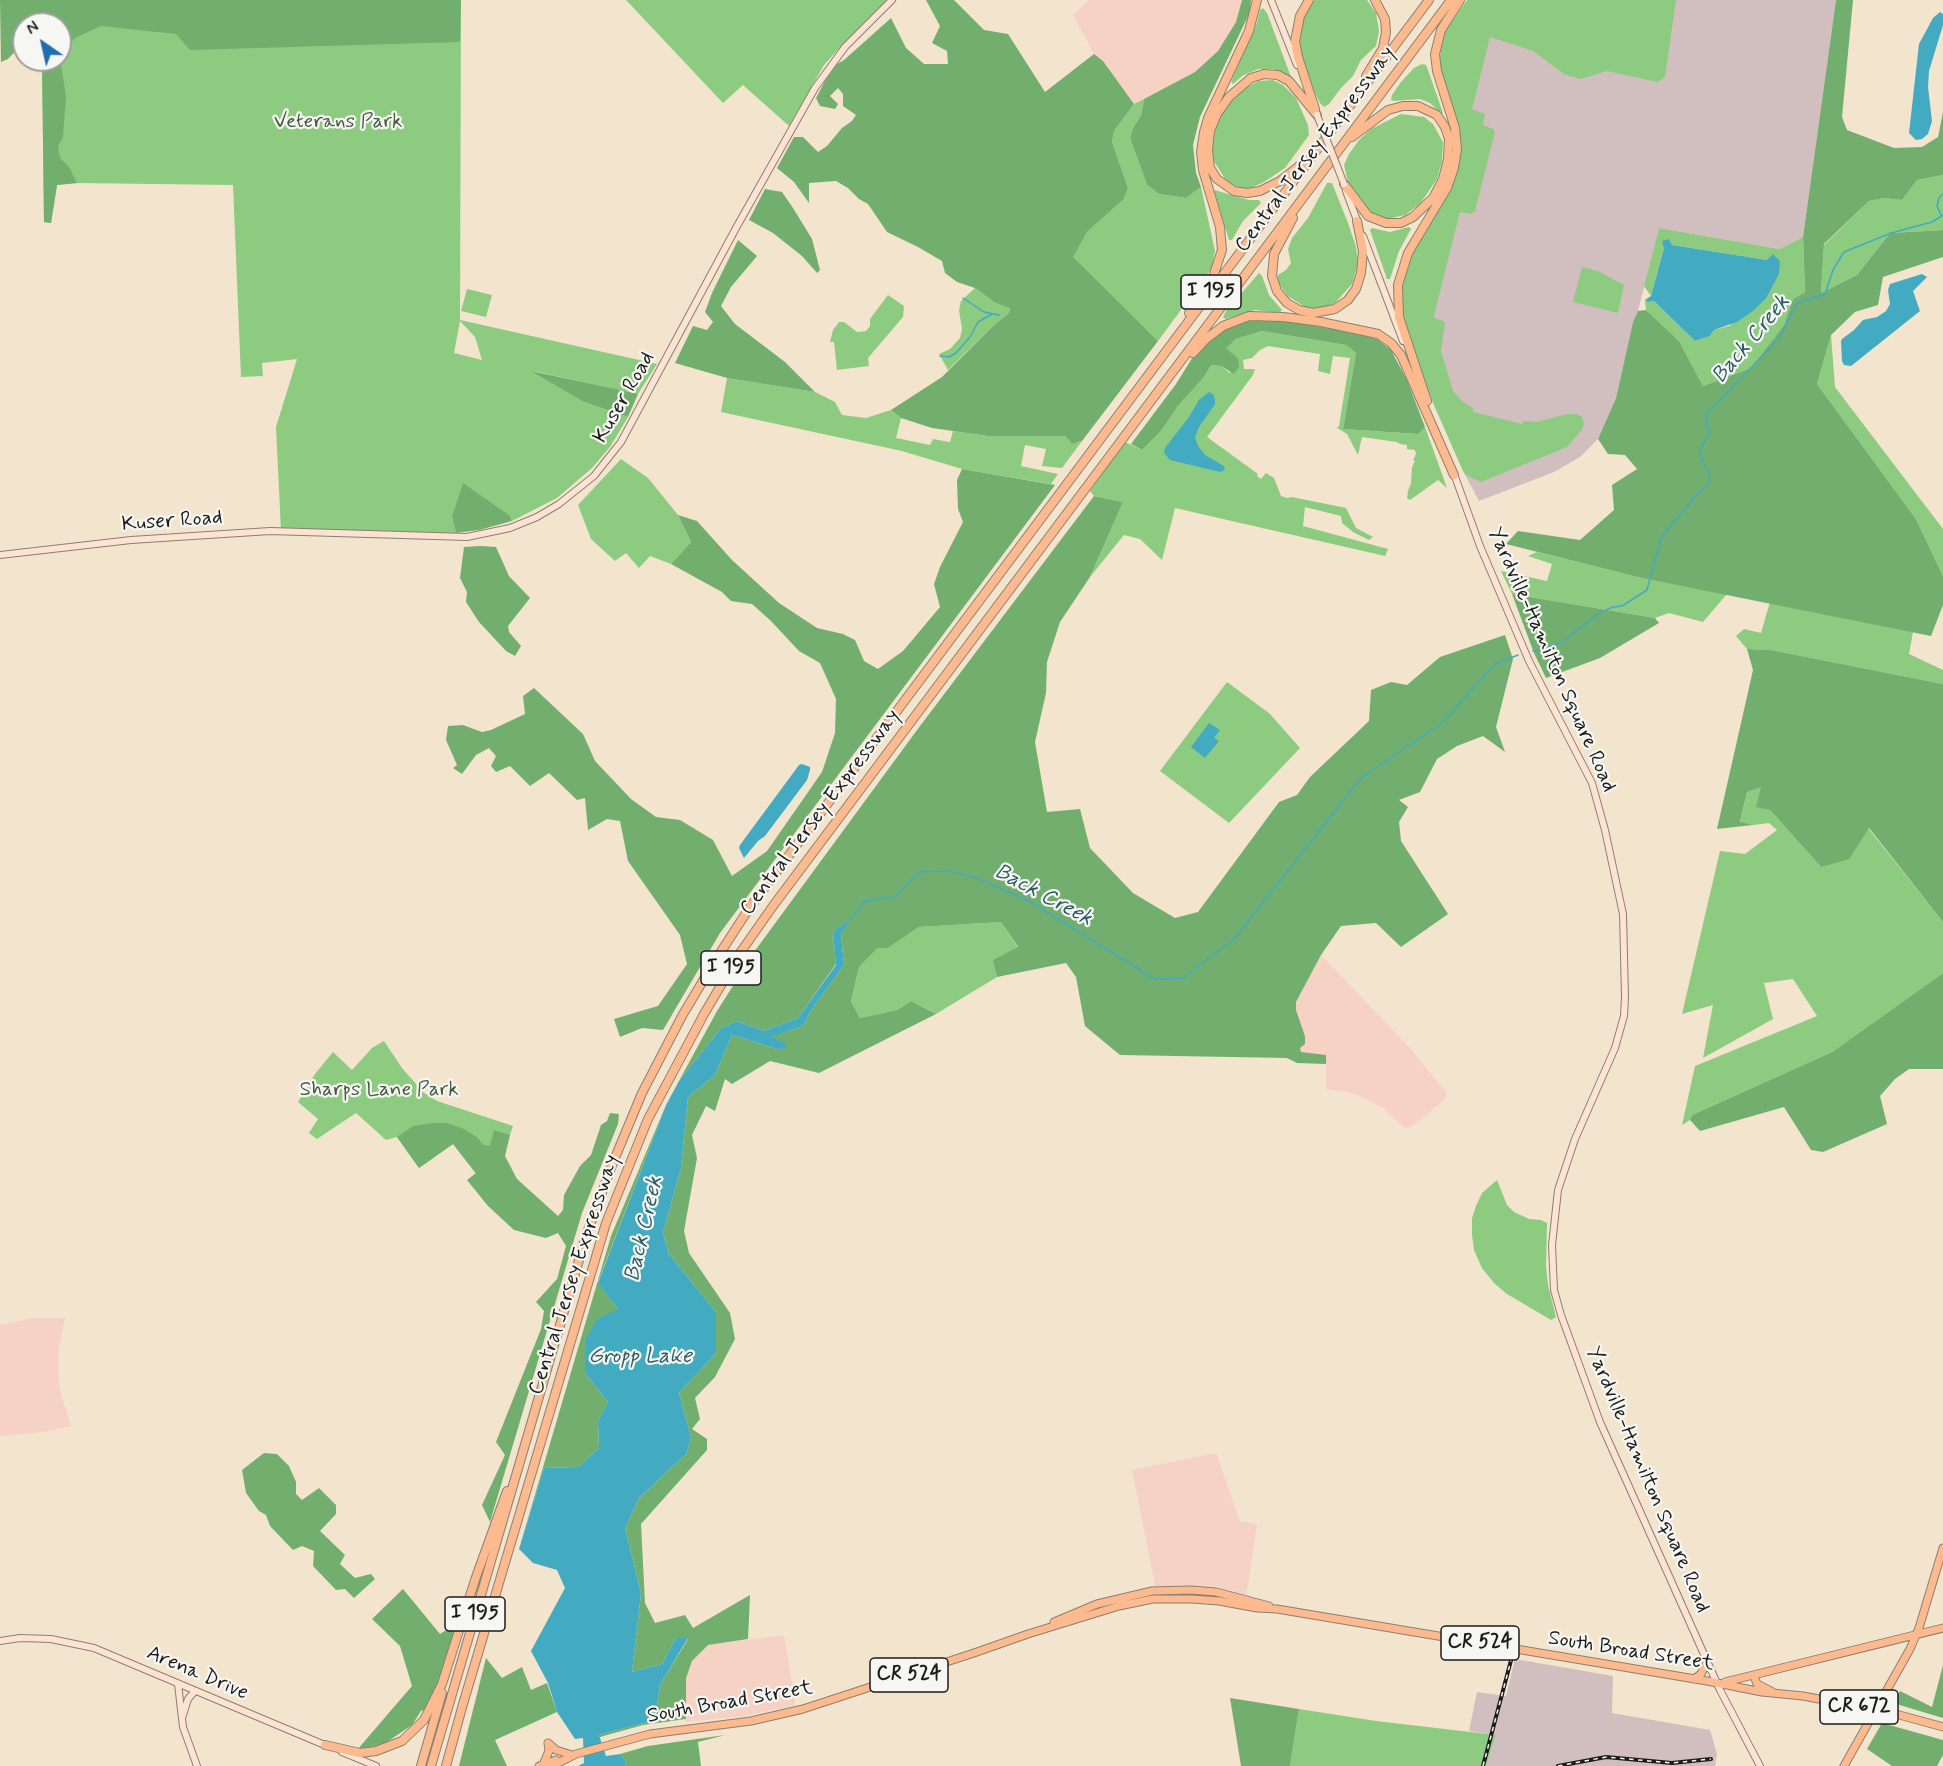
<!DOCTYPE html>
<style>
body{margin:0}
#map{position:relative;width:1943px;height:1766px;overflow:hidden;background:#f3e4cd;font-family:Mynerve,sans-serif}
canvas{display:block}
.north{position:absolute;left:12px;top:12px;width:60px;height:60px;box-sizing:border-box;background:#f6f6f2;border:2px solid #9f9f9c;border-radius:50%;rotate:326deg;font-size:16px;font-weight:700;line-height:24px;text-align:center;color:#1c1c1c}
.north::after{content:'';display:block;margin:auto;width:21px;height:27px;background:#1f6fb2;clip-path:polygon(50% 0,100% 100%,50% 72%,0 100%)}
</style>
<div id="map">
<canvas width="1943" height="1766"></canvas>
<div class="north">N</div>
</div>
<script>
const ctx = document.querySelector('canvas').getContext('2d');
ctx.lineJoin = 'round';
function fill(path, color) {
  ctx.fillStyle = color;
  ctx.fill(path, 'evenodd');
}
function shape(rows) {
  const path = new Path2D();
  for (const r of rows) {
    path.moveTo(r[0], r[1]);
    for (let i = 2; i < r.length; i += 2) path.lineTo(r[i], r[i + 1]);
  }
  return path;
}
function stroke(path, color, width, dash) {
  ctx.strokeStyle = color;
  ctx.lineWidth = width;
  ctx.lineCap = dash ? 'butt' : 'round';
  ctx.setLineDash(dash || []);
  ctx.stroke(path);
}
function write(font, color, halo, rows, align = 'center') {
  ctx.font = font + ' Mynerve,sans-serif';
  ctx.lineWidth = 4.5;
  ctx.setLineDash([]);
  ctx.textBaseline = 'middle';
  ctx.strokeStyle = halo;
  ctx.fillStyle = color;
  for (const [text, x, y, turn = 0] of rows) {
    ctx.save();
    ctx.translate(x, y);
    ctx.rotate((+turn || 0) * Math.PI / 180);
    ctx.textAlign = isNaN(turn) ? turn : align;
    if (halo) ctx.strokeText(text, 0, 0);
    ctx.fillText(text, 0, 0);
    ctx.restore();
  }
}
fill(shape([
 [1089,0,1242,0,1236,22,1218,51,1195,72,1134,104,1103,61,1094,54,1073,15],
 [1321,955,1410,1048,1445,1091,1447,1094,1444,1100,1411,1127,1405,1128,1383,1108,1360,1096,1348,1092,1326,1089,1326,1055,1301,1053,1300,1048,1305,1036,1296,1010,1296,1002],
 [32,1318,65,1318,59,1348,59,1380,61,1395,71,1426,44,1432,0,1436,0,1325],
 [1216,1453,1240,1521,1257,1524,1246,1599,1232,1595,1152,1591,1155,1585,1132,1470],
 [784,1635,795,1701,793,1706,744,1716,686,1722,686,1678,692,1661,707,1645]
]), '#f6d2c5');
fill(shape([
 [1665,0,1836,0,1803,237,1780,249,1659,228,1638,311,1633,322,1616,398,1598,439,1580,457,1554,472,1479,501,1463,471,1420,257,1430,243,1465,99,1489,22],
 [1515,1659,1613,1676,1612,1713,1710,1730,1717,1754,1715,1766,1486,1766,1496,1735,1469,1731,1477,1692,1506,1696]
]), '#d1bfbf');
fill(shape([
 [0,0,461,0,460,320,657,364,638,394,533,371,584,402,628,417,610,447,592,468,557,498,512,521,510,516,452,517,456,533,281,531,276,427,297,359,262,363,263,376,241,377,233,185,77,183,57,185,51,223,44,222,42,60,60,60,60,24,24,24,24,47,20,46],
 [460,321,475,337,482,360,454,353],
 [626,0,890,0,843,44,824,65,789,126,743,85,723,103],
 [1315,0,1367,0,1376,13,1379,31,1376,46,1361,60,1353,76,1341,88,1329,104,1324,107,1320,103,1315,93,1299,50,1299,34,1303,17,1309,4],
 [1467,0,1676,0,1665,77,1658,82,1607,71,1581,79,1564,74,1533,51,1490,37,1472,109,1485,114,1483,125,1493,129,1495,132,1475,211,1471,214,1460,212,1434,315,1435,318,1445,322,1441,351,1453,391,1463,402,1473,408,1473,412,1522,424,1524,421,1537,422,1567,414,1576,414,1582,417,1584,424,1581,431,1567,447,1481,482,1466,475,1463,471,1433,403,1402,316,1399,295,1405,270,1460,145,1458,123,1439,65,1443,34],
 [1263,8,1267,13,1291,77,1287,76,1273,69,1258,69,1242,76,1233,84,1231,82,1257,23,1260,10],
 [1422,64,1426,65,1428,70,1443,113,1441,114,1430,103,1420,99,1394,101,1391,100,1392,95,1401,82,1414,68],
 [1273,80,1283,85,1296,98,1308,125,1309,135,1285,168,1264,182,1249,189,1236,186,1226,180,1213,160,1212,143,1216,128,1225,109,1241,91,1258,81],
 [1144,99,1141,115,1133,128,1130,138,1147,185,1159,194,1186,198,1201,187,1215,251,1212,268,1158,341,1072,257,1087,232,1124,199,1128,188,1112,142,1114,131,1134,104],
 [1401,114,1424,117,1433,124,1443,142,1442,161,1437,179,1420,204,1405,215,1383,220,1364,209,1348,182,1344,165,1349,154,1359,140,1371,129],
 [1943,175,1943,230,1890,233,1857,275,1821,293,1824,245,1869,201,1884,198,1902,200,1917,180],
 [1327,183,1332,183,1348,223,1356,247,1358,263,1352,284,1335,303,1322,309,1305,307,1288,296,1277,281,1278,275,1286,270,1291,263,1288,249,1292,238,1308,218],
 [1214,190,1249,200,1259,200,1261,203,1243,221,1232,240,1229,240],
 [1409,227,1411,229,1399,251,1390,279,1387,279,1370,230,1372,228,1390,232],
 [1659,228,1780,249,1803,237,1805,292,1793,299,1784,325,1751,368,1703,386,1679,341,1646,310,1645,300,1648,302,1654,301,1695,341,1710,336,1714,330,1729,326,1767,297,1779,273,1767,260,1672,245,1669,239,1664,248,1651,296,1644,286],
 [1582,267,1598,271,1624,285,1618,313,1573,302],
 [1259,273,1262,276,1269,295,1282,310,1279,313,1255,310,1225,319,1223,317,1226,311],
 [975,288,994,302,1010,307,1009,313,996,323,948,370,939,354,950,349,960,338,962,329,959,310,961,301],
 [467,289,492,295,486,317,461,311],
 [888,295,904,306,903,317,868,358,869,366,837,370,834,342,830,342,833,330,839,322,844,322,857,332,866,331,870,326,870,319],
 [1262,331,1346,345,1356,353,1343,429,1417,434,1425,427,1447,488,1438,480,1410,500,1407,498,1408,491,1411,483,1412,467,1415,461,1413,460,1416,454,1415,450,1407,449,1407,445,1400,444,1397,442,1362,437,1358,455,1347,434,1337,428,1339,426,1350,358,1333,356,1330,374,1318,371,1320,354,1268,346,1260,350,1252,358,1243,360,1244,369,1255,369,1253,375,1207,437,1258,474,1257,476,1261,479,1266,473,1274,478,1281,496,1287,498,1292,497,1346,508,1356,528,1373,537,1369,540,1353,532,1342,523,1341,516,1305,507,1303,526,1388,549,1385,556,1175,508,1162,560,1140,539,1124,535,1090,577,1123,502,1094,496,1090,491,1125,442,1142,450,1161,431,1178,406,1204,377,1211,365,1221,366,1230,373,1238,358,1225,348,1236,339],
 [1831,335,1835,387,1943,529,1943,576,1916,519,1817,384],
 [727,378,815,392,835,402,842,415,866,418,891,410,901,418,896,438,930,445,933,439,950,442,953,431,988,436,1065,436,1072,444,1082,441,1062,468,1042,466,1046,449,1025,445,1021,466,1058,474,1051,484,962,469,902,451,721,412],
 [621,459,648,478,678,515,691,542,671,564,650,556,639,568,626,553,615,561,591,539,578,505],
 [1537,552,1637,577,1727,594,1703,622,1669,613,1655,618,1512,594,1501,571,1547,581,1552,564,1528,556],
 [1770,602,1913,632,1909,654,1943,670,1943,684,1771,650,1747,649,1736,636,1744,629,1761,633],
 [1227,682,1270,714,1300,748,1229,823,1160,771],
 [1762,786,1770,810,1821,867,1868,828,1943,922,1943,973,1832,1052,1692,1115,1690,1120,1682,1125,1695,1066,1817,1016,1793,979,1764,983,1773,1019,1703,1058,1713,1005,1682,1014,1720,851,1745,854,1777,830,1769,823,1753,825,1740,823,1747,792],
 [1001,922,1018,948,994,960,997,977,936,1014,911,1001,897,1010,860,1018,851,1001,859,967,878,948,888,948,919,927],
 [384,1041,402,1068,424,1093,437,1101,513,1126,510,1135,476,1174,453,1144,419,1168,397,1137,386,1140,356,1113,317,1139,309,1133,318,1119,298,1102,315,1074,333,1052,352,1070,372,1048],
 [1497,1180,1507,1205,1514,1212,1529,1219,1541,1220,1547,1223,1546,1266,1548,1285,1556,1317,1551,1320,1507,1294,1494,1283,1482,1268,1474,1250,1472,1235,1472,1218,1476,1206,1482,1193],
 [1299,1709,1376,1721,1496,1735,1486,1766,1290,1766]
]), '#8dcb81');
fill(shape([
 [0,0,461,0,460,42,190,50,176,34,101,26,75,38,60,54,60,24,24,24,24,47,20,46,8,59,1,62],
 [926,0,954,0,984,30,1008,34,1045,92,1094,54,1103,61,1134,104,1114,131,1112,142,1128,188,1124,199,1087,232,1073,257,1158,341,1082,441,1072,444,1065,436,988,436,932,428,901,418,891,410,942,377,996,323,1009,313,1010,308,994,302,975,288,957,282,945,273,942,261,918,247,887,232,868,204,859,199,848,188,836,181,809,183,809,203,794,182,777,168,794,137,803,137,818,152,827,146,842,128,852,121,856,115,843,106,843,94,838,88,830,96,838,104,835,109,820,106,816,98,825,81,837,64,844,60,891,18,906,48,924,64,948,64,947,51,932,43,940,26],
 [1242,0,1251,0,1250,12,1200,117,1193,145,1196,173,1201,187,1186,198,1159,194,1147,185,1130,138,1133,128,1141,115,1144,99,1195,72,1218,51,1236,22],
 [1836,0,1853,0,1842,117,1847,130,1894,148,1922,147,1938,137,1943,112,1943,175,1917,180,1902,200,1884,198,1869,201,1824,244,1821,293,1857,275,1890,233,1943,230,1943,257,1883,277,1878,305,1855,312,1831,335,1817,384,1916,519,1943,576,1943,605,1931,636,1637,577,1506,544,1518,531,1580,540,1614,510,1612,485,1637,469,1625,455,1608,454,1598,439,1616,398,1633,322,1638,311,1646,310,1679,341,1703,386,1751,368,1784,325,1793,299,1805,292,1803,237],
 [60,59,66,96,63,137,58,146,60,158,69,167,77,183,57,185,51,223,44,222,42,60],
 [765,189,782,192,793,208,812,239,820,270,817,273,802,256,773,233,749,220],
 [738,240,757,256,731,287,721,306,735,324,785,362,815,392,727,378,675,363,693,326,707,330,713,322,705,312,712,293],
 [1254,318,1326,326,1377,339,1391,350,1407,380,1425,427,1418,434,1343,429,1356,353,1346,345,1262,331,1236,339,1226,348,1238,358,1239,367,1234,374,1221,366,1211,365,1204,377,1178,406,1161,431,1142,450,1131,444,1176,384,1197,350,1221,329],
 [531,371,616,389,638,394,628,417,584,402],
 [962,469,1055,485,720,933,663,1030,642,1028,620,1037,614,1019,658,1006,687,964,680,935,628,861,620,821,607,819,588,830,585,798,577,800,549,773,530,786,510,766,496,772,491,766,496,756,489,748,476,755,462,774,453,768,457,765,446,740,448,726,463,725,482,732,491,730,525,714,523,696,534,688,583,734,595,761,631,799,656,817,680,820,713,840,732,876,767,851,822,772,835,733,836,699,820,663,799,651,771,621,752,604,731,601,722,592,671,564,691,542,678,515,697,521,732,560,779,603,817,628,843,634,855,640,864,661,878,669,903,651,940,607,934,584,940,567,963,522,958,509,957,480],
 [463,483,510,516,512,521,479,530,456,533,452,517],
 [1094,496,1123,502,1090,577,1060,622,1047,662,1046,693,1035,742,1047,812,1080,809,1090,848,1133,893,1175,918,1198,912,1279,802,1297,795,1310,777,1369,721,1371,690,1391,682,1407,685,1440,657,1505,635,1513,659,1496,727,1505,752,1483,736,1457,746,1437,759,1420,792,1399,800,1408,807,1399,822,1401,841,1448,914,1401,947,1376,923,1341,926,1321,955,1296,1002,1296,1010,1305,1036,1305,1044,1300,1048,1301,1052,1326,1055,1326,1064,1297,1063,1287,1058,1120,1055,1085,1026,1076,977,1066,963,997,977,993,960,1018,947,1001,922,919,927,888,948,878,948,859,967,851,1001,860,1018,897,1010,911,1001,936,1014,819,1073,770,1061,732,1084,725,1079,715,1111,706,1106,692,1135,697,1158,684,1231,689,1253,730,1313,735,1339,715,1377,695,1398,700,1419,692,1429,707,1439,707,1450,641,1524,645,1603,655,1623,685,1615,693,1628,750,1595,748,1639,708,1645,692,1661,686,1678,686,1719,643,1725,600,1737,599,1735,655,1720,660,1685,688,1639,676,1638,662,1664,632,1672,641,1593,625,1528,639,1498,687,1453,691,1437,679,1393,716,1353,716,1312,669,1254,663,1233,681,1168,688,1097,715,1075,732,1035,781,1050,787,1044,770,1037,803,1026,812,1009,844,965,841,934,849,920,833,932,836,964,798,1018,764,1031,737,1021,721,1028,679,1081,717,1011,757,948,920,726],
 [481,546,496,547,509,576,530,598,508,626,509,632,521,646,515,656,506,651,479,622,466,602,467,592,460,578,464,547],
 [1512,594,1655,618,1659,623,1600,658,1546,678,1534,653],
 [1747,649,1771,650,1943,684,1943,922,1869,828,1849,859,1821,867,1770,810,1756,807,1761,787,1747,792,1740,822,1753,825,1717,829,1753,670],
 [1943,973,1943,1069,1909,1069,1895,1079,1880,1096,1887,1124,1823,1152,1811,1150,1784,1107,1700,1131,1690,1120,1692,1115,1832,1052],
 [666,1105,598,1282,618,1309,585,1373,608,1402,598,1421,599,1448,578,1467,544,1468,519,1549,611,1236],
 [610,1113,619,1114,618,1124,582,1213,490,1522,482,1505,505,1455,496,1442,541,1329,544,1311,536,1302,557,1279,566,1246,558,1233,546,1238,514,1230,488,1206,467,1180,476,1173,453,1144,419,1168,397,1137,413,1126,433,1123,447,1123,464,1129,478,1138,483,1145,490,1146,494,1130,510,1135,505,1156,517,1179,558,1216,563,1210,564,1195,580,1166,591,1155,601,1125,607,1121],
 [264,1453,277,1454,289,1466,296,1482,296,1494,302,1500,319,1488,336,1505,336,1514,320,1531,345,1555,340,1564,355,1578,371,1574,375,1579,354,1598,345,1589,336,1590,313,1566,314,1551,302,1546,293,1550,270,1526,266,1515,259,1511,246,1493,242,1470],
 [403,1589,440,1634,456,1624,459,1628,436,1705,421,1711,412,1725,384,1744,357,1750,412,1686,400,1646,372,1619],
 [486,1658,502,1678,522,1667,531,1690,547,1683,557,1712,495,1740,507,1766,459,1766],
 [1943,1665,1943,1718,1893,1703,1900,1691,1932,1707],
 [1230,1698,1299,1709,1290,1766,1241,1766],
 [1882,1723,1943,1740,1943,1755,1937,1766,1892,1766,1867,1749],
 [725,1735,698,1742,701,1766,625,1766,626,1761,620,1754,648,1746]
]), '#72af6f');
fill(shape([
 [1940,12,1943,14,1943,25,1929,71,1928,87,1932,121,1928,134,1922,139,1916,140,1909,133,1919,44,1933,18],
 [1669,239,1672,245,1767,260,1773,254,1780,261,1779,274,1767,297,1753,311,1737,322,1714,330,1710,336,1695,341,1654,301,1648,302,1645,300,1651,296,1664,248,1662,241],
 [1922,274,1927,277,1913,291,1920,311,1851,366,1844,365,1842,361,1841,341,1842,339,1854,330,1863,320,1877,317,1886,311,1890,304,1888,290,1890,284],
 [1209,392,1213,394,1215,399,1215,404,1199,427,1195,437,1198,446,1205,455,1224,466,1225,470,1220,472,1170,460,1164,453,1165,448,1189,417,1199,400],
 [1209,723,1220,730,1214,738,1219,741,1205,758,1191,747],
 [802,764,810,767,810,770,807,780,765,836,758,841,744,858,739,848,740,845,799,765],
 [851,918,841,934,844,965,812,1009,803,1026,771,1037,788,1044,781,1050,732,1035,715,1075,688,1097,681,1168,663,1233,669,1254,716,1312,716,1353,679,1393,691,1437,687,1453,639,1498,625,1528,641,1593,632,1672,662,1664,676,1638,688,1638,660,1685,655,1720,599,1735,606,1756,620,1754,626,1761,625,1766,578,1766,584,1763,583,1738,575,1739,557,1712,548,1683,531,1651,565,1588,557,1570,533,1563,519,1549,544,1468,578,1467,599,1448,598,1421,608,1402,585,1373,586,1339,597,1319,618,1309,598,1283,666,1105,679,1081,721,1028,737,1021,764,1031,798,1018,836,965,833,932]
]), '#42abc2');
stroke(shape([
 [1941,215,1937,206,1939,198,1943,194],
 [963,298,984,312,999,315],
 [940,356,949,357,956,353,970,337,978,322,992,314],
 [1533,651,1561,643,1599,613,1613,607,1622,606,1647,590,1661,538,1698,493,1708,485,1710,477,1699,452,1709,432,1706,415,1780,337,1797,303,1825,294,1833,270,1844,252,1891,233,1932,222,1943,215],
 [851,919,865,901,895,897,919,872,949,871,977,878,1029,901,1155,979,1183,978,1234,939,1361,778,1441,724,1495,664,1518,655]
]), '#42abc2', 1.5);
const secondary = shape([
 [1271,0,1297,65],
 [1346,191,1358,223],
 [1363,236,1403,341],
 [1453,471,1480,546,1529,661,1592,783,1605,830,1623,914,1625,997,1624,1016,1615,1048,1575,1139,1558,1190,1552,1245,1554,1290,1561,1315,1600,1422,1720,1690,1760,1766],
 [0,555,131,540,270,531,467,537,510,528,537,517,559,504,594,476,621,442,736,228,815,88,845,47,892,0],
 [0,1641,20,1638,51,1639,94,1648,327,1746],
 [178,1684,183,1727,197,1766],
 [183,1715,188,1699,195,1691],
 [342,1752,376,1766]
]);
const primary = shape([
 [1054,1622,1097,1604,1152,1591,1191,1590,1216,1592,1269,1606],
 [1754,1676,1757,1684,1771,1691],
 [1694,1679,1701,1674,1707,1662],
 [1725,1682,1943,1628],
 [548,1743,556,1750,572,1755],
 [543,1765,549,1751,548,1743],
 [539,1766,556,1760],
 [552,1766,576,1754,650,1734,751,1721,803,1709,974,1653,1028,1634,1119,1606,1153,1599,1192,1599,1219,1601,1257,1608,1277,1609,1707,1681,1762,1692,1803,1696,1892,1713,1943,1727],
 [1844,1766,1910,1649,1919,1628,1943,1548]
]);
const highway = shape([
 [1309,0,1300,16,1295,41,1298,57,1315,109],
 [1366,76,1383,48,1386,32,1385,19,1375,0],
 [1303,163,1280,181,1260,191,1247,193,1234,191,1217,179,1210,168,1208,150,1210,131,1217,114,1229,97,1251,78,1264,74,1278,75,1289,81,1317,115],
 [1344,184,1368,216,1386,223,1401,223,1413,217,1433,198,1443,179,1448,159,1449,139,1445,127,1437,115,1418,106,1403,106,1388,110,1352,137],
 [1293,218,1274,254,1272,276,1277,291,1287,303,1299,310,1313,313,1335,309,1348,300,1356,289,1361,273,1363,251,1357,221],
 [1189,313,1213,277,1222,250,1220,227,1203,170,1201,152,1204,132,1208,118,1249,31,1257,0],
 [1193,353,1206,339,1223,326,1249,316,1283,317,1321,322,1378,334,1391,343,1401,355,1454,475],
 [1427,401,1399,317,1398,285,1408,253,1447,188,1454,168,1457,149,1455,128,1437,71,1435,54,1441,30,1460,0],
 [325,1745,360,1753,376,1751,402,1741,424,1720,442,1684,475,1580,507,1491],
 [421,1766,442,1693],
 [431,1766,586,1236,612,1165,642,1093,682,1016,713,964,748,910,1429,0],
 [446,1766,463,1704,606,1223,648,1119,704,1014,740,953,773,906,1451,0]
]);
stroke(secondary, '#888074', 8);
stroke(primary, '#888074', 9);
stroke(highway, '#888074', 10);
stroke(secondary, '#fee3d2', 6);
stroke(primary, '#fcba8e', 7);
stroke(highway, '#fcba8e', 8);
const rail = shape([
 [1483,1766,1514,1649],
 [1558,1766,1606,1757,1672,1763,1711,1759]
]);
stroke(rail, '#1c1c1c', 4);
stroke(rail, '#f6f6f2', 1.5, [4.5]);
const secondaryBridge = shape([
 [1317,115,1344,184]
]);
stroke(secondaryBridge, '#888074', 8, []);
stroke(secondaryBridge, '#fee3d2', 6);
for (const [x, y, w] of [
 [1211,292,60],
 [731,968,60],
 [475,1614,60],
 [1480,1643,78],
 [909,1675,78],
 [1859,1707,78]
]) {
  const box = new Path2D();
  box.roundRect(x - w / 2, y - 17, w, 34, 4.5);
  ctx.fillStyle = '#f6f6f2';
  ctx.fill(box);
  stroke(box, '#1c1c1c', 1.5);
}
write('bold 20px', '#1c1c1c', null, [
 ["I 195",1211,292],
 ["I 195",731,968],
 ["I 195",475,1614],
 ["CR 524",1480,1643],
 ["CR 524",909,1675],
 ["CR 672",1859,1707]
]);
write('21px', '#44593f', '#f6f6f2', [
 ["Veterans Park",338,123],
 ["Sharps Lane Park",379,1091]
]);
write('21px', '#1c1c1c', '#f6f6f2', [
 ["Central Jersey Expressway",1316,150,-53],
 ["Kuser Road",625,398,-60],
 ["Kuser Road",172,522,-4],
 ["Yardville-Hamilton Square Road",1551,660,66],
 ["Central Jersey Expressway",821,813,-53],
 ["Central Jersey Expressway",575,1275,-72],
 ["Yardville-Hamilton Square Road",1647,1480,67],
 ["South Broad Street",1631,1652,9],
 ["Arena Drive",197,1674,23],
 ["South Broad Street",730,1703,-10]
]);
write('italic 22px', '#2d5c67', '#f6f6f2', [
 ["Back Creek",1752,340,-50],
 ["Back Creek",1043,896,28],
 ["Back Creek",645,1229,-77],
 ["Gropp Lake",640,1357]
]);
</script>
